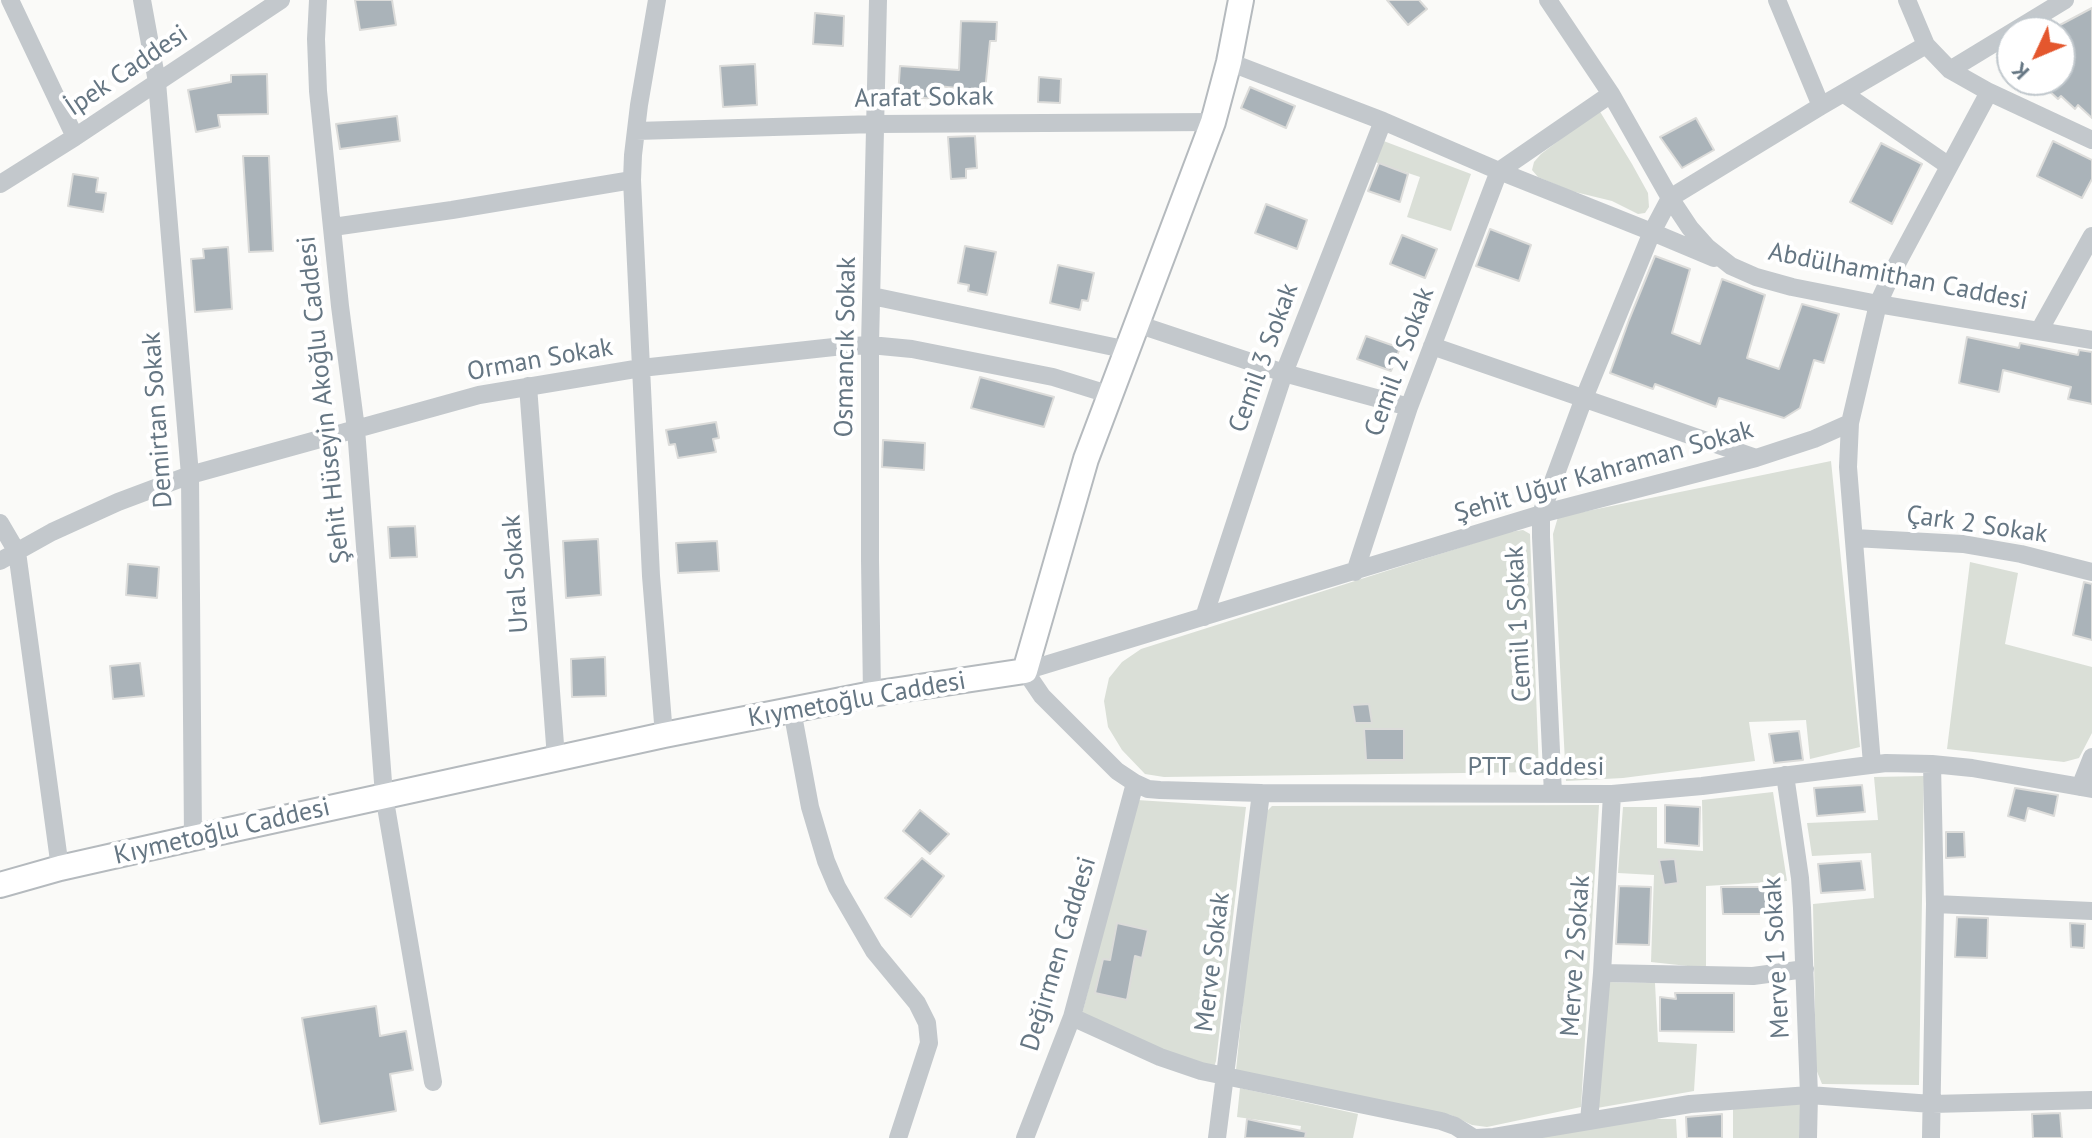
<!DOCTYPE html>
<meta charset="utf-8">
<style>
body{margin:0}
#map{position:relative;width:2092px;height:1138px;overflow:hidden;background:#fafaf8;font-family:"PT Sans",sans-serif}
canvas{display:block}
.north{position:absolute;left:1996px;top:16px;width:80px;height:80px;box-sizing:border-box;background:#fff;border:2px solid #c1c8cd;border-radius:50%;rotate:226deg;font-size:22px;font-weight:700;line-height:32px;text-align:center;color:#657683}
.north::after{content:'';display:block;margin:auto;width:28px;height:36px;background:#e4572e;clip-path:polygon(50% 0,100% 100%,50% 72%,0 100%)}
</style>
<div id="map">
<canvas width="2092" height="1138"></canvas>
<div class="north">K</div>
</div>
<script>
const ctx = document.querySelector('canvas').getContext('2d');
ctx.lineJoin = 'round';
function fill(path, color) {
  ctx.fillStyle = color;
  ctx.fill(path, 'evenodd');
}
function shape(rows) {
  const path = new Path2D();
  for (const r of rows) {
    path.moveTo(r[0], r[1]);
    for (let i = 2; i < r.length; i += 2) path.lineTo(r[i], r[i + 1]);
  }
  return path;
}
function stroke(path, color, width, dash) {
  ctx.strokeStyle = color;
  ctx.lineWidth = width;
  ctx.lineCap = dash ? 'butt' : 'round';
  ctx.setLineDash(dash || []);
  ctx.stroke(path);
}
function write(font, color, halo, rows, align = 'center') {
  ctx.font = font + ' "PT Sans",sans-serif';
  ctx.lineWidth = 8;
  ctx.setLineDash([]);
  ctx.textBaseline = 'middle';
  ctx.strokeStyle = halo;
  ctx.fillStyle = color;
  for (const [text, x, y, turn = 0] of rows) {
    ctx.save();
    ctx.translate(x, y);
    ctx.rotate((+turn || 0) * Math.PI / 180);
    ctx.textAlign = isNaN(turn) ? turn : align;
    if (halo) ctx.strokeText(text, 0, 0);
    ctx.fillText(text, 0, 0);
    ctx.restore();
  }
}
fill(shape([
 [1599,110,1632,164,1648,193,1649,207,1645,213,1638,214,1612,201,1571,191,1538,177,1532,170,1534,162,1541,154],
 [1381,140,1471,174,1451,231,1407,217,1420,177,1375,162],
 [1831,461,1860,747,1810,759,1806,720,1749,722,1755,761,1623,778,1566,781,1553,534,1558,517],
 [1523,530,1530,534,1539,772,1164,777,1145,774,1122,750,1108,727,1104,701,1109,678,1122,662,1141,649,1509,532],
 [1970,562,2018,573,2005,644,2092,667,2092,733,2079,758,2064,762,1947,749],
 [1924,776,1919,1085,1822,1084,1816,1069,1813,904,1874,898,1871,853,1812,856,1807,823,1878,820,1874,777],
 [1773,792,1787,881,1706,886,1706,968,1651,962,1654,875,1618,873,1623,807,1657,807,1657,848,1703,851,1702,800],
 [1137,800,1246,807,1216,1061,1214,1067,1186,1061,1082,1014],
 [1599,805,1581,1107,1487,1127,1472,1125,1451,1115,1236,1070,1262,816,1272,806],
 [1602,982,1655,983,1658,1042,1697,1044,1694,1091,1597,1108],
 [1240,1088,1358,1114,1353,1138,1299,1138,1301,1126,1237,1117],
 [1801,1104,1799,1138,1733,1138,1733,1109],
 [1641,1119,1676,1119,1677,1138,1521,1138]
]), '#dadfd7');
const building = shape([
 [355,0,392,0,396,25,360,30,355,0],
 [1387,0,1419,0,1427,9,1408,25,1387,0],
 [2092,8,2092,118,2078,105,2075,109,2061,96,2058,99,2037,80,2060,80,2060,25,2092,8],
 [815,13,844,16,843,46,813,44,815,13],
 [961,21,997,22,996,41,990,41,985,91,938,86,937,99,898,96,900,66,959,70,961,21],
 [755,64,757,105,723,107,720,66,755,64],
 [267,74,268,114,218,115,220,127,196,132,188,90,231,82,231,75,267,74],
 [1039,77,1061,79,1060,103,1038,102,1039,77],
 [1250,87,1295,106,1286,128,1241,108,1250,87],
 [397,116,400,141,340,149,336,124,397,116],
 [1696,118,1714,150,1682,168,1660,137,1696,118],
 [975,136,977,168,966,169,966,178,951,179,948,137,975,136],
 [2053,141,2092,160,2092,179,2082,198,2037,176,2053,141],
 [1881,143,1922,164,1892,224,1850,202,1881,143],
 [243,156,269,156,273,251,249,252,243,156],
 [1379,163,1408,174,1400,202,1368,191,1379,163],
 [73,174,98,178,96,192,106,193,103,212,68,206,73,174],
 [1266,204,1307,220,1297,249,1255,233,1266,204],
 [1490,229,1531,245,1519,281,1476,266,1490,229],
 [1402,235,1437,249,1425,278,1390,264,1402,235],
 [965,246,996,252,987,295,968,291,969,285,958,283,965,246],
 [228,247,232,309,195,312,191,259,204,258,203,249,228,247],
 [1655,256,1690,269,1672,333,1700,344,1722,279,1765,295,1747,358,1779,369,1802,304,1839,314,1824,363,1814,360,1800,408,1784,418,1719,398,1716,407,1655,384,1653,389,1610,373,1629,320,1655,256],
 [1058,265,1094,273,1088,301,1082,300,1080,310,1050,303,1058,265],
 [1366,336,1400,348,1391,371,1357,359,1366,336],
 [1967,337,2019,348,2020,343,2078,355,2079,350,2092,352,2092,404,2068,399,2071,387,2003,370,1999,392,1959,383,1967,337],
 [980,377,1054,397,1044,427,971,408,980,377],
 [716,422,719,438,713,439,716,452,678,458,675,444,669,445,666,430,716,422],
 [883,440,925,443,924,470,882,467,883,440],
 [415,526,417,557,390,558,388,527,415,526],
 [598,539,601,595,566,598,563,541,598,539],
 [717,541,719,571,678,573,676,543,717,541],
 [128,564,159,567,157,598,126,595,128,564],
 [2084,582,2092,584,2092,640,2073,635,2084,582],
 [605,657,606,696,572,697,571,659,605,657],
 [140,663,144,696,113,699,110,666,140,663],
 [1369,704,1372,723,1355,723,1352,705,1369,704],
 [1364,729,1404,729,1404,760,1366,760,1364,729],
 [1799,731,1803,760,1774,763,1769,734,1799,731],
 [1862,785,1865,812,1817,816,1814,788,1862,785],
 [2015,788,2058,795,2054,816,2028,808,2025,821,2008,816,2015,788],
 [1665,805,1700,807,1699,846,1665,843,1665,805],
 [920,810,949,834,930,854,903,831,920,810],
 [1946,832,1964,832,1965,857,1946,858,1946,832],
 [922,858,944,876,911,917,885,898,922,858],
 [1675,859,1678,883,1664,885,1659,860,1675,859],
 [1861,861,1865,890,1821,893,1818,864,1861,861],
 [1619,886,1651,887,1649,945,1616,944,1619,886],
 [1721,887,1771,887,1771,914,1723,914,1721,887],
 [1957,917,1988,918,1987,958,1955,957,1957,917],
 [1117,923,1148,930,1142,958,1135,956,1127,1000,1095,993,1103,959,1110,960,1117,923],
 [2070,923,2085,924,2084,948,2071,947,2070,923],
 [1675,993,1734,993,1734,1032,1660,1031,1660,997,1676,999,1675,993],
 [376,1006,380,1036,406,1031,413,1070,390,1074,396,1111,320,1124,302,1018,376,1006],
 [2060,1113,2062,1138,2033,1138,2032,1114,2060,1113],
 [1722,1114,1722,1138,1687,1138,1686,1117,1722,1114],
 [1247,1119,1306,1132,1305,1138,1245,1138,1247,1119]
]);
fill(building, '#aab3b9');
stroke(building, '#dcdcda', 2);
const major = shape([
 [0,885,60,868,193,838,664,735,872,694,1025,671,1086,459,1213,122,1229,62,1241,0]
]);
stroke(major, '#b5babe', 28);
stroke(shape([
 [10,0,75,137],
 [142,0,157,82,190,475,193,838],
 [318,0,316,39,318,91,340,306,356,429,384,795,433,1082],
 [657,0,639,105,633,155,632,180,651,576,664,735],
 [1548,0,1611,94,1670,198,1690,228,1707,247,1731,266,1756,277,1792,287,1878,304,2092,340],
 [1777,0,1821,106],
 [1907,0,1926,45,1950,70,1989,92,2092,140],
 [1229,62,1383,121,1499,171,1652,232,1584,398,1541,514,1541,537,1553,794],
 [1950,70,2065,0],
 [1989,92,1893,271,1878,304,1850,423,1814,439,1756,458,1541,514,1025,671,1042,696,1117,771,1135,783,1148,789,1160,790,1261,793,1612,794,1702,786,1886,763,1932,764,1972,768,2092,789],
 [1843,93,1949,166],
 [636,131,876,124,1213,122],
 [0,184,75,137,281,0],
 [333,227,452,210,632,180],
 [1714,258,1652,232,1670,198,1821,106,1926,45],
 [872,296,1128,350],
 [1137,324,1284,373,1409,407],
 [2039,331,2092,236],
 [1432,346,1756,458],
 [528,386,556,758],
 [1850,423,1848,467,1872,764],
 [0,523,17,552,60,868],
 [1854,538,1963,544,2021,554,2092,572],
 [0,561,52,532,118,502,190,475,479,395,641,368,834,347,870,345,912,349,1053,377,1111,395],
 [1355,572,1409,407,1499,171,1611,94],
 [1204,617,1284,373,1383,121],
 [872,694,870,560,870,345,878,0],
 [792,710,810,807,826,861,837,887,874,951,917,1003,927,1023,929,1043,898,1138],
 [1785,775,1800,878,1802,908,1809,1095,1808,1138],
 [2080,787,2092,757],
 [1935,904,2092,911],
 [1602,973,1753,976,1805,969],
 [1072,1017,1160,1057,1201,1071,1441,1121,1455,1126,1474,1138],
 [1589,1121,1602,973,1612,794],
 [1025,1138,1072,1017,1135,783],
 [1217,1138,1261,793],
 [1476,1138,1494,1137,1690,1104,1809,1095,1932,1104,2092,1100],
 [1931,1138,1935,904,1932,764]
]), '#c3c8cc', 18);
stroke(major, '#fff', 24);
write('26px', '#657683', '#fff', [
 ["İpek Caddesi",127,71,-34],
 ["Arafat Sokak",924,98,-1],
 ["Abdülhamithan Caddesi",1898,277,11],
 ["Osmancık Sokak",846,347,-89],
 ["Cemil 3 Sokak",1264,358,-70],
 ["Orman Sokak",540,360,-10],
 ["Cemil 2 Sokak",1400,362,-70],
 ["Şehit Hüseyin Akoğlu Caddesi",324,400,-96],
 ["Demirtan Sokak",158,420,-94],
 ["Şehit Uğur Kahraman Sokak",1604,472,-16],
 ["Çark 2 Sokak",1977,525,8],
 ["Ural Sokak",516,574,-94],
 ["Cemil 1 Sokak",1519,624,-93],
 ["Kıymetoğlu Caddesi",857,700,-10],
 ["PTT Caddesi",1536,768],
 ["Kıymetoğlu Caddesi",222,832,-13],
 ["Değirmen Caddesi",1059,954,-73],
 ["Merve 2 Sokak",1576,956,-86],
 ["Merve 1 Sokak",1777,958,-93],
 ["Merve Sokak",1213,962,-83]
]);
</script>
